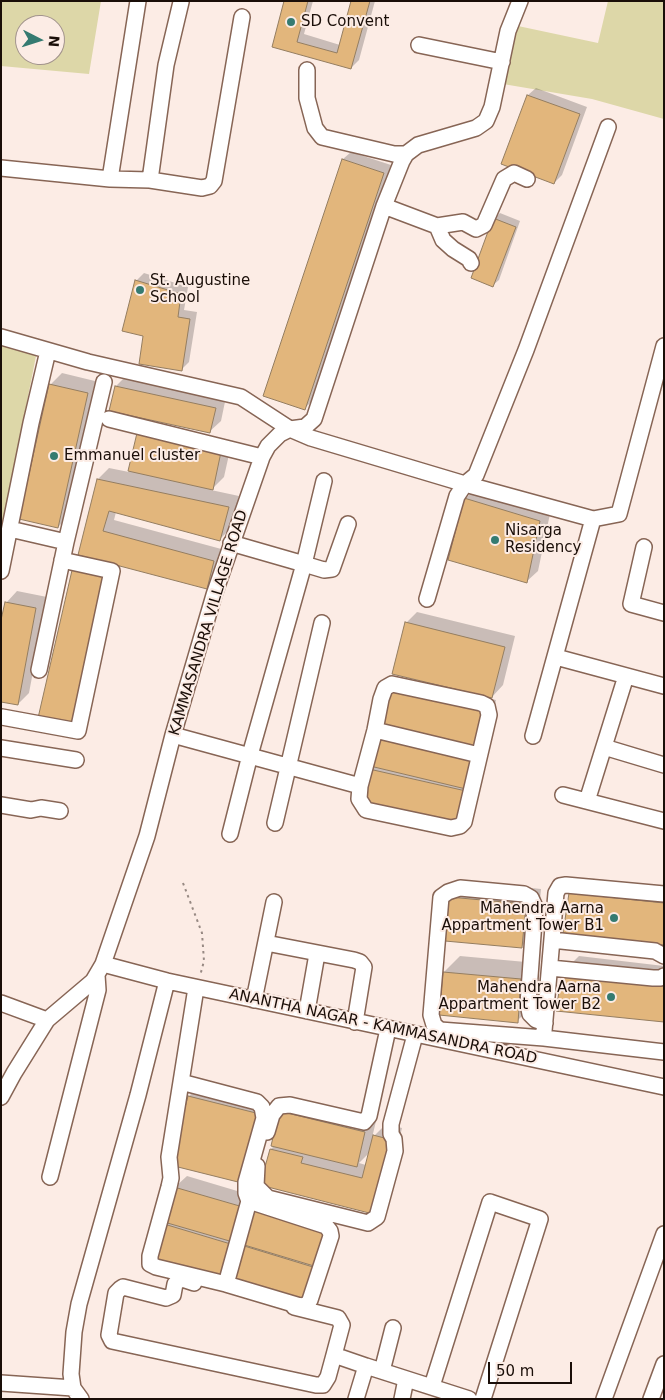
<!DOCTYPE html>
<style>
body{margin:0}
#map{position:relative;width:665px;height:1400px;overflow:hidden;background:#fcece5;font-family:"DejaVu Sans",sans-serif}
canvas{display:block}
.frame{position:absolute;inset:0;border:2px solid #1a0e08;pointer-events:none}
.north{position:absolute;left:15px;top:15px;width:50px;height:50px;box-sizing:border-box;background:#fcece5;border:1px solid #a2938d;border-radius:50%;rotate:95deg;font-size:14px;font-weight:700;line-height:20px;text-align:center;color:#1a0e08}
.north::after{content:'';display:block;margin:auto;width:18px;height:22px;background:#357b71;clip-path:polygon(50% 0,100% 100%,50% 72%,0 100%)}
.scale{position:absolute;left:488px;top:1362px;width:84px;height:22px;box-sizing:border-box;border:2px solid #1a0e08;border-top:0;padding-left:6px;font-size:15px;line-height:18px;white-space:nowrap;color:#1a0e08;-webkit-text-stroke:4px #fcece5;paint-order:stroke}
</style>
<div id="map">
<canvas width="665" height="1400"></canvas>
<div class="frame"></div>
<div class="north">N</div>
<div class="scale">50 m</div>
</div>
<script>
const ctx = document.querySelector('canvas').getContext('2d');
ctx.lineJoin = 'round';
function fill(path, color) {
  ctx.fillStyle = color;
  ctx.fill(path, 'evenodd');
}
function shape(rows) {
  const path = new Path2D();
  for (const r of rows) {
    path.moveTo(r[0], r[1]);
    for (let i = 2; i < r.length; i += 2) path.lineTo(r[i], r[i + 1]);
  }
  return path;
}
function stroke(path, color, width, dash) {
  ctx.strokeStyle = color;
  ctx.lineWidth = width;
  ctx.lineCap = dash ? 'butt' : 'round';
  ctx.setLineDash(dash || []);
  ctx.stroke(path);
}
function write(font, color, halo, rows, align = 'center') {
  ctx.font = font + ' "DejaVu Sans",sans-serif';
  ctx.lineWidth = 4;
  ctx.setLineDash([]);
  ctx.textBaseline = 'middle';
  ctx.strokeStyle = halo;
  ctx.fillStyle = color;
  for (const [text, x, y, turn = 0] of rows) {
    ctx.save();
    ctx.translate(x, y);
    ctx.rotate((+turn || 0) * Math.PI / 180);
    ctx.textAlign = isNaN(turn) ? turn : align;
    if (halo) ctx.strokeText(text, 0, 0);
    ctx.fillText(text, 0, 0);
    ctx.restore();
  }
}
fill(shape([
 [1,1,101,1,89,74,1,66],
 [25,25,55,25,55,55,25,55],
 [608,1,664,1,664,119,592,99,503,84,518,26,598,43],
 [1,344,36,356,1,533]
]), '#ddd7a8');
fill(shape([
 [286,1,313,1,304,34,340,45,352,1,375,1,359,60,351,68,273,46],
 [536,88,587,107,562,175,554,183,503,164,528,95],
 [351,152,391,165,312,401,304,409,343,159],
 [500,213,520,221,499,280,493,285,494,219],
 [144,273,188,287,184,310,197,312,189,362,181,370,144,335,136,281],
 [62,373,99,382,69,516,58,527,50,385],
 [127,375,226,397,221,421,209,432,116,386],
 [149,423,232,441,224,477,211,490,239,496,231,528,219,540,116,512,114,520,225,550,218,577,206,588,116,564,82,712,71,724,74,567,85,555,98,479,109,468,129,472,138,434],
 [477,487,551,509,538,571,526,582,465,499],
 [17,591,47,597,29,693,18,704,6,603],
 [417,612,515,636,503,685,492,697,406,623],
 [403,678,496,700,470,810,370,770,375,766,391,690],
 [586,878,664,886,664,943,570,894],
 [466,881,541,889,537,931,521,947,450,897],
 [460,956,537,963,533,1005,517,1021,444,972],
 [579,956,664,966,664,1021,563,972],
 [200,1085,270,1103,253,1170,189,1096],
 [292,1100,376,1121,372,1138,386,1124,402,1128,384,1202,262,1184,271,1149,275,1145,272,1145],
 [370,1152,366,1165,359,1163],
 [187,1176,254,1196,335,1217,313,1289,165,1225,169,1222,175,1187]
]), '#0003');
const building = shape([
 [284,1,308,1,297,42,337,53,351,1,370,1,351,69,272,47,284,1],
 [527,95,580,114,554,184,501,164,527,95],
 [342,159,384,173,305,410,263,396,342,159],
 [493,218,516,227,493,287,471,278,493,218],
 [135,280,181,294,178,317,190,319,182,371,139,364,143,336,122,331,135,280],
 [49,384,88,393,58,528,19,519,49,384],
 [115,386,216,408,210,433,109,411,115,386],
 [137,433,221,452,213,490,128,471,137,433],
 [97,479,229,507,220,541,109,511,103,531,214,561,207,589,78,555,97,479],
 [464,498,540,521,527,583,448,560,464,498],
 [73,566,106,574,71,725,38,718,73,566],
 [5,602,36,608,18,705,1,702,1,620,5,602],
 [405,622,505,647,492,698,392,674,405,622],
 [390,689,485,711,475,752,381,730,390,689],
 [378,733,474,756,466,789,370,766,378,733],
 [369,769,466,791,459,823,362,801,369,769],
 [569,893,664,903,664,945,563,933,569,893],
 [449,897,526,904,522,948,445,941,449,897],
 [443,972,521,979,518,1023,439,1015,443,972],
 [562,972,664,983,664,1022,556,1011,562,972],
 [188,1096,260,1114,242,1183,170,1165,188,1096],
 [279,1111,365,1132,357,1167,271,1146,279,1111],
 [373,1135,392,1140,373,1214,260,1185,270,1149,303,1157,301,1163,362,1178,373,1135],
 [174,1187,243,1207,233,1242,164,1222,174,1187],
 [252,1207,325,1228,314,1266,241,1244,252,1207],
 [164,1224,234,1245,224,1281,154,1260,164,1224],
 [241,1245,313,1267,302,1302,231,1280,241,1245]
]);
fill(building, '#e2b67c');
stroke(building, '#947d60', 1);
const minor = shape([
 [419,45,502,62],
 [307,70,307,98,315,128,322,137,394,154,406,154],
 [1,168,110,179,150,180,202,188,210,186,214,181,242,17],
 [110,179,138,1],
 [150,180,166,65,181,2],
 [384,206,437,226,463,222,476,229,484,225,504,179,514,173,527,179],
 [437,226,443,240,453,249,469,259,471,263],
 [1,337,88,362,241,397,290,429,311,438,465,484,476,475,526,350,608,127],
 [109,419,262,457],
 [324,481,304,564,324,570,332,569,348,524],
 [10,529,66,542,39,670],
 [66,542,104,382],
 [644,547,631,604,664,613],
 [1,571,31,423,48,351],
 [427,599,457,496,465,484,593,519,619,514,664,346],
 [556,657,664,686],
 [2,717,78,731,112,571,62,560],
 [375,730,479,755],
 [173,735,360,786,375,730,381,699,385,688,392,684,481,703,487,706,489,715,464,822,460,826,451,828,366,810,359,799,360,786],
 [533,736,593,519],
 [604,747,664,765],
 [1,748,76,760],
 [563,795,664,821],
 [587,801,626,676],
 [1,805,31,810,41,808,60,811],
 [275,823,322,623],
 [230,834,250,755,304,564,231,543],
 [552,940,655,951,664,956],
 [266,943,354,960,360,962,364,967,355,1022],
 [103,964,167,981,664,1087],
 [550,968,653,978,661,978,664,976],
 [254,1000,274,902],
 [1,1003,47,1020],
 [307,1011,317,954],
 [545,1023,536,1020,530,1014,528,1004,535,907,531,898,524,894,460,888,448,892,441,897,431,1015,434,1025,440,1030,544,1038,664,1052],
 [544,1031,556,893,560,886,566,885,664,894],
 [181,1082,169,1157,171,1178,169,1187,150,1256,150,1264,156,1267,226,1284,300,1306,307,1305,310,1300,331,1236,330,1231,326,1226,249,1201,246,1193,246,1182,264,1118,262,1107,257,1102,181,1082,196,988],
 [1,1097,14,1073,47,1020,93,981,103,964,147,836,173,735,214,595,262,457,268,446,280,434,290,429,305,427,314,419,384,206,402,161,406,154,418,145,476,128,486,121,492,107,508,31,520,1],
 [267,1132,272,1115,279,1106,290,1105,364,1122,369,1116,388,1029],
 [257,1166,256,1186,268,1198,368,1223,377,1217,395,1151,394,1139,391,1134,391,1124,415,1035],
 [50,1177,98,990,97,975],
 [194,1283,182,1279,178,1281,175,1284,173,1295,166,1298,123,1287,120,1289,116,1293,109,1335,112,1341,316,1385,323,1385,328,1377,334,1355,366,1366],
 [226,1284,249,1201],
 [294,1307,338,1318,342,1325,334,1355],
 [382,1371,393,1328],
 [1,1383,73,1388],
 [432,1386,490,1202,540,1219,483,1399],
 [81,1399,73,1388,71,1374,74,1332,79,1304,138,1095,167,981],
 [356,1399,366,1366,469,1399],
 [402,1399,406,1379],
 [604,1399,664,1234],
 [651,1399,664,1364]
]);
stroke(minor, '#876555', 18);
stroke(shape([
 [183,883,202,933,204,961,200,976]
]), '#978983', 2, [2.5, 4]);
stroke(minor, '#fff', 15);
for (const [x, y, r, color] of [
 [291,22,5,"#357b71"],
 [140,290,5,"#357b71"],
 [54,456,5,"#357b71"],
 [495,540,5,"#357b71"],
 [614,918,5,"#357b71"],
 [611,997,5,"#357b71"]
]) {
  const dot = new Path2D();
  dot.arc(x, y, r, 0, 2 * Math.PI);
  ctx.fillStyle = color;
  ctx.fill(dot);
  stroke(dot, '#fcece5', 2);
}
write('15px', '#1a0e08', '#fcece5', [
 ["SD Convent",301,22],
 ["St. Augustine",150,281],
 ["School",150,298],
 ["Emmanuel cluster",64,456],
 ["Nisarga",505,531],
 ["Residency",505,548],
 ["Mahendra Aarna",604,909,"right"],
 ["Appartment Tower B1",604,926,"right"],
 ["Mahendra Aarna",601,988,"right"],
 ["Appartment Tower B2",601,1005,"right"]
], 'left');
write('15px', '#1a0e08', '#fcece5', [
 ["KAMMASANDRA VILLAGE ROAD",209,623,-73],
 ["ANANTHA NAGAR - KAMMASANDRA ROAD",383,1027,12]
]);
</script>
